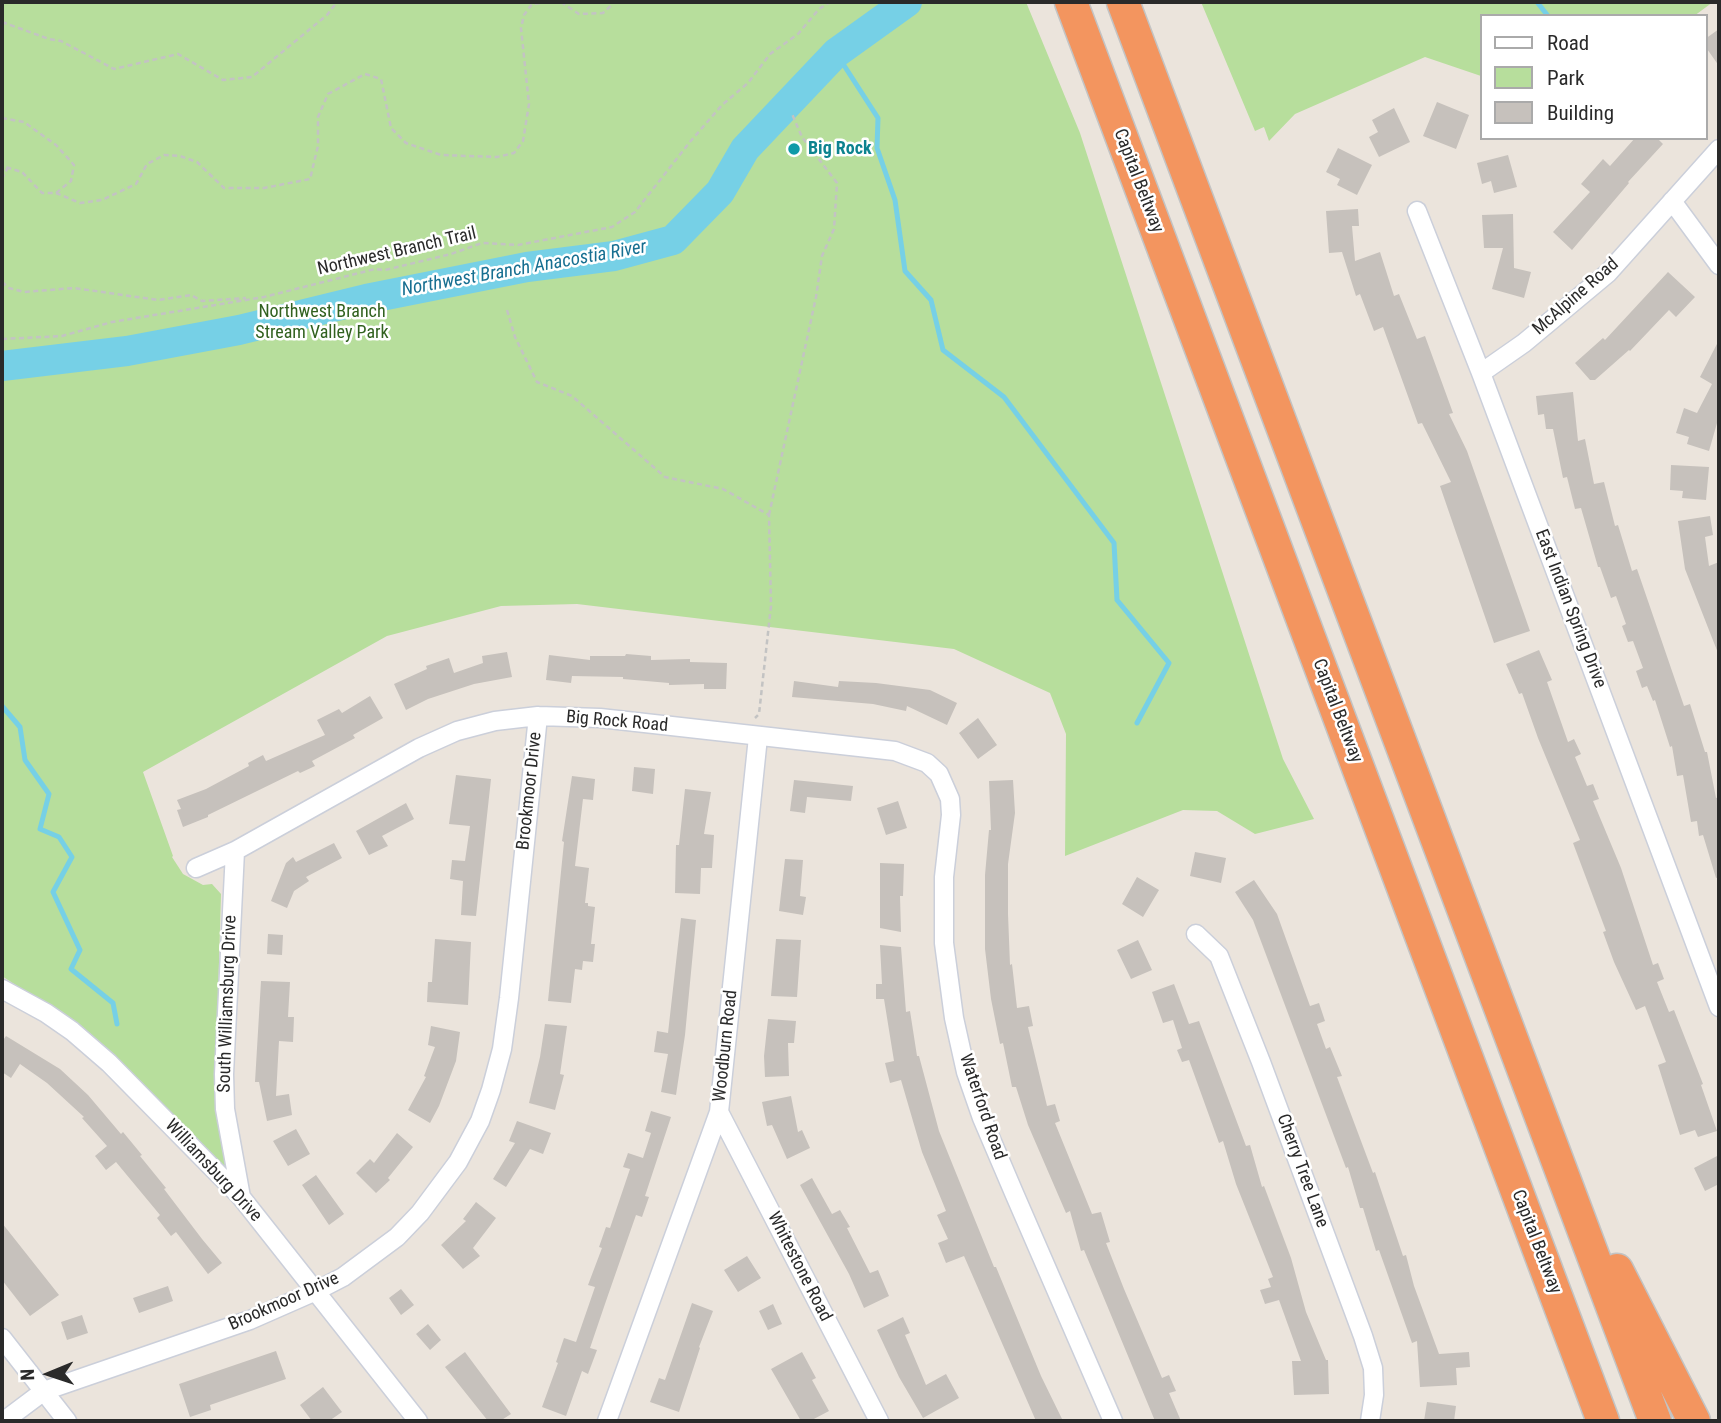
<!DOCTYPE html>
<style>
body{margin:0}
#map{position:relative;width:1721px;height:1423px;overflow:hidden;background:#ebe4dc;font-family:"Roboto Condensed",sans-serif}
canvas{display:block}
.frame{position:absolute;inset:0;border:4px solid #2a2a2a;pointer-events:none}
.legend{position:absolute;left:1480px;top:14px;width:228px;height:126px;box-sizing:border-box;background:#fff;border:2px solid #aaa;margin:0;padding:9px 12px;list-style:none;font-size:21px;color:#2a2a2a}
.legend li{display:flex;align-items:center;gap:14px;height:35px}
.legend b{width:35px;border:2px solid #aaa}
.north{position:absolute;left:14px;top:1339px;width:70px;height:70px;-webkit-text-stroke:5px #fff;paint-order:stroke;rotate:268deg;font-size:19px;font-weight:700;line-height:28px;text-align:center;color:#2a2a2a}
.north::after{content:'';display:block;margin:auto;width:24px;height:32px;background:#2a2a2a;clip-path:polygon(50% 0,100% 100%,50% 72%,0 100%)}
</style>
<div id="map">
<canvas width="1721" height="1423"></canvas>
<div class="frame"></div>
<ul class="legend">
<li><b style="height:9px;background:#fff"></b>Road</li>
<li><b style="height:19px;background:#b7de9c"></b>Park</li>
<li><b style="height:19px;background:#c6c1bc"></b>Building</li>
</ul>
<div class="north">N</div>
</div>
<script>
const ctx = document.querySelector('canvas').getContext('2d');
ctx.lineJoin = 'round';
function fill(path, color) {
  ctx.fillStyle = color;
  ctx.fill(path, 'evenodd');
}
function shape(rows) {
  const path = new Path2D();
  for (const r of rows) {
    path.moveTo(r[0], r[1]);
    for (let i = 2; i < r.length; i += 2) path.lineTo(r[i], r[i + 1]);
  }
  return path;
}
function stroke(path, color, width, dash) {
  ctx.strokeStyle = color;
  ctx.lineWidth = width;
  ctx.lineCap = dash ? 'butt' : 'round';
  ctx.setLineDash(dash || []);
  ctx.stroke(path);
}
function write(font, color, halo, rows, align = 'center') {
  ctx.font = font + ' "Roboto Condensed",sans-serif';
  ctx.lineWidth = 5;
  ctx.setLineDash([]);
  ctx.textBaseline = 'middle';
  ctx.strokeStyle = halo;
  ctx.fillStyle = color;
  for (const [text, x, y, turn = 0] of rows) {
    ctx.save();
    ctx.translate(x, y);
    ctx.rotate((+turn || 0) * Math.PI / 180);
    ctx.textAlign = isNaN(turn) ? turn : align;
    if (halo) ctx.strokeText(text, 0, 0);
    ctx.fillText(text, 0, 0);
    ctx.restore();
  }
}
fill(shape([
 [2,2,1026,2,1080,133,1283,759,1314,819,1255,834,1217,811,1183,810,1065,856,1066,734,1050,693,954,649,577,604,501,606,387,636,143,772,173,856,172,857,183,874,203,885,212,884,221,894,216,1065,243,1156,220,1172,66,1019,2,976],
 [1201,2,1713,2,1694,16,1481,16,1481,76,1425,57,1295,114,1269,141,1264,127,1255,131]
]), '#b7de9c');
stroke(shape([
 [1537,2,1548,16],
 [836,53,878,118,877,148,895,200,905,271,931,300,943,350,1004,397,1114,543,1117,600,1169,663,1137,723],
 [2,706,20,727,25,760,49,794,40,829,59,837,72,857,53,892,80,950,71,969,113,1003,117,1024]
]), '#76d0e6', 5);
stroke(shape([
 [2,366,127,351,239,330,366,299,527,267,614,256,673,240,720,192,745,149,836,53,907,2]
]), '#76d0e6', 30);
fill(shape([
 [1719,29,1719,66,1705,46,1705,39],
 [1437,102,1469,115,1456,149,1423,136],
 [1394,108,1410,142,1379,157,1369,137,1378,132,1372,120],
 [1635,138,1657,138,1663,144,1628,182,1629,183,1572,250,1553,232,1590,192,1581,184,1603,159,1610,166],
 [1338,148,1372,165,1357,195,1337,185,1340,179,1326,172],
 [1508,155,1517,187,1494,193,1491,181,1482,184,1477,163],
 [1358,209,1359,226,1352,226,1355,261,1380,252,1394,296,1399,294,1417,339,1425,336,1453,413,1449,414,1467,451,1530,631,1494,643,1440,486,1451,482,1422,423,1418,424,1383,327,1374,331,1360,294,1356,296,1342,252,1329,253,1326,211],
 [1513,214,1514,268,1531,272,1524,298,1492,289,1503,248,1484,248,1482,215],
 [1668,272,1695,297,1676,317,1669,310,1630,351,1629,350,1595,380,1590,380,1575,363,1603,338,1605,340],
 [1719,340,1719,416,1709,451,1687,444,1689,437,1676,433,1684,408,1697,413,1712,384,1700,377],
 [1573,392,1578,441,1585,439,1594,484,1604,482,1615,526,1618,525,1632,571,1637,569,1684,706,1690,704,1705,752,1707,752,1716,798,1719,797,1719,877,1716,878,1703,835,1699,836,1697,821,1691,822,1683,775,1677,776,1672,746,1670,747,1655,700,1653,701,1647,686,1642,688,1636,671,1643,668,1633,641,1628,642,1622,626,1626,624,1616,596,1611,598,1600,567,1598,567,1581,508,1575,509,1567,477,1563,478,1553,429,1546,429,1544,414,1538,415,1536,396],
 [1671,465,1709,467,1706,500,1682,498,1683,491,1670,490],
 [1710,516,1713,535,1705,537,1709,566,1719,562,1718,653,1685,569,1678,521],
 [1539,650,1552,680,1547,682,1568,742,1574,739,1581,754,1575,757,1587,786,1593,784,1599,799,1593,801,1621,868,1653,965,1658,963,1664,979,1657,982,1669,1012,1674,1010,1703,1084,1701,1085,1717,1131,1698,1137,1695,1130,1680,1135,1658,1065,1666,1062,1645,1006,1636,1010,1614,962,1603,932,1606,931,1573,843,1580,840,1538,738,1522,693,1519,694,1506,664],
 [507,652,512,677,474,684,428,699,406,710,394,684,427,669,426,666,449,658,454,673,483,663,482,656],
 [626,654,651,656,651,660,690,659,690,662,727,663,726,689,704,689,704,684,669,685,669,683,623,679,623,677,572,676,571,683,546,680,549,655,590,660,590,656,625,656],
 [794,681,838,687,839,681,876,683,930,690,957,703,947,725,907,706,906,711,873,704,792,697],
 [370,696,383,718,353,735,355,738,312,761,315,766,300,773,298,771,208,815,208,817,183,827,177,810,181,809,177,800,206,789,249,766,248,763,263,755,266,761,325,735,317,720,339,709,342,713],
 [978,718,997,745,978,759,959,733],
 [634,767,655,769,653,794,632,791],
 [456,775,491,779,476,916,461,915,463,881,450,879,452,860,465,861,470,826,449,824],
 [572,776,595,779,593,800,583,799,575,866,589,868,585,903,588,903,588,906,595,907,591,944,595,944,593,962,583,961,582,970,575,969,571,1003,548,1001,564,842,562,841],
 [794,780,853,786,851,801,807,797,805,813,790,811],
 [1013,780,1015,813,1008,864,1008,914,1010,965,1012,964,1017,1008,1029,1006,1033,1026,1028,1027,1047,1106,1055,1104,1060,1121,1055,1123,1092,1214,1101,1212,1110,1242,1106,1243,1124,1289,1162,1378,1169,1375,1176,1391,1169,1393,1181,1421,1155,1421,1084,1250,1081,1251,1070,1211,1066,1213,1028,1125,1016,1087,1012,1087,1003,1043,1000,1044,991,999,985,949,985,875,989,830,991,830,989,781],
 [685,789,711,792,704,834,714,835,712,868,701,868,700,894,675,893,676,845,679,845],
 [898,801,907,828,886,835,877,808],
 [406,803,414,819,382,836,388,846,369,855,356,831],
 [334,843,342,858,306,877,309,881,294,891,287,908,271,901,286,863,293,857,296,862],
 [1195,852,1226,858,1221,883,1190,876],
 [785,859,803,860,800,896,806,897,803,915,779,911],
 [880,863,904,864,903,896,900,896,901,932,880,928],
 [1137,877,1159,890,1143,917,1122,904],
 [1254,880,1277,914,1310,1006,1319,1003,1325,1021,1317,1024,1326,1049,1330,1047,1342,1076,1337,1077,1373,1173,1375,1172,1403,1256,1406,1255,1414,1286,1439,1354,1469,1352,1470,1367,1456,1368,1457,1385,1420,1387,1417,1341,1412,1343,1379,1250,1376,1251,1363,1208,1360,1208,1348,1167,1346,1168,1253,920,1235,892],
 [681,918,696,920,685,1035,676,1095,661,1092,668,1054,654,1052,657,1031,668,1033],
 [268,934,283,935,282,955,267,954],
 [435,939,471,942,468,1005,427,1002,428,982,432,982],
 [776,939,801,940,797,997,771,996],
 [1138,940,1152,970,1131,979,1117,950],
 [880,945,901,947,906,1012,910,1011,917,1056,919,1056,939,1131,994,1267,996,1267,1041,1376,1063,1421,1036,1421,964,1256,946,1263,938,1243,948,1239,937,1215,946,1211,922,1152,901,1080,890,1083,885,1063,894,1061,884,999,876,999,876,984,882,984],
 [261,981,290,982,288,1017,294,1017,293,1042,279,1041,276,1096,289,1094,292,1115,267,1121,259,1082,255,1082],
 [1174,984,1189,1024,1199,1021,1246,1146,1250,1145,1262,1187,1264,1186,1291,1258,1306,1312,1326,1360,1328,1360,1329,1394,1294,1395,1292,1361,1301,1361,1279,1300,1265,1304,1260,1290,1271,1287,1268,1279,1273,1277,1236,1184,1223,1141,1219,1143,1189,1060,1182,1062,1177,1050,1182,1048,1173,1020,1163,1023,1152,992],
 [768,1019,796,1021,794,1043,788,1043,789,1076,765,1077,764,1056],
 [545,1024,567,1026,560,1074,564,1075,555,1110,529,1103,540,1057],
 [431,1026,460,1032,456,1061,439,1106,430,1123,408,1110,426,1077,424,1076,435,1047,428,1045],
 [6,1036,60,1069,88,1095,121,1134,123,1132,142,1155,140,1156,166,1188,164,1189,202,1239,222,1263,208,1274,176,1232,171,1236,157,1218,160,1215,116,1162,106,1170,95,1156,107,1146,82,1118,84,1117,47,1083,20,1064,11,1078,2,1072,2,1042],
 [791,1096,798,1132,802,1130,810,1148,787,1159,772,1125,767,1126,762,1102],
 [651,1111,671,1117,645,1196,649,1197,642,1217,636,1215,606,1301,590,1348,597,1350,588,1374,582,1371,566,1416,542,1407,558,1363,556,1362,564,1338,576,1342,595,1287,588,1285,602,1248,599,1247,606,1227,610,1228,630,1169,623,1167,628,1153,643,1158,651,1133,645,1131],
 [517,1121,551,1133,543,1154,530,1149,506,1187,493,1179,515,1143,509,1141],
 [296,1129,310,1154,288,1166,273,1141],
 [397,1133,413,1147,388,1178,390,1180,376,1193,356,1173,370,1159,374,1163],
 [1719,1155,1719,1184,1705,1191,1694,1168],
 [316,1175,344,1214,329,1225,302,1185],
 [812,1178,832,1214,840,1210,850,1227,847,1228,870,1273,878,1270,889,1296,864,1308,849,1274,800,1185],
 [476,1202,496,1218,473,1248,480,1256,463,1269,441,1245,466,1221,463,1219],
 [2,1223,59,1295,30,1316,2,1280],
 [747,1256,761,1278,738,1292,724,1270],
 [168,1286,173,1301,139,1313,133,1298],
 [401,1289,414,1305,401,1315,389,1298],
 [692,1303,713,1311,699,1347,700,1348,679,1412,650,1402,659,1378,665,1380],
 [773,1304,782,1324,768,1330,759,1311],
 [82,1315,88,1333,67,1340,61,1322],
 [903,1317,910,1333,905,1335,926,1385,946,1374,959,1398,923,1418,899,1377,877,1330],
 [428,1324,441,1340,430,1350,416,1334],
 [276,1351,286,1379,210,1405,211,1410,190,1417,179,1384],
 [465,1352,511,1414,500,1421,488,1421,445,1367],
 [802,1352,816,1378,812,1380,829,1411,810,1421,801,1421,771,1369],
 [323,1387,342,1412,329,1421,312,1421,300,1405],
 [1427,1402,1456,1406,1454,1421,1424,1421]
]), '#c6c1bc');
const minor = shape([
 [1672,201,1719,265],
 [1417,211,1481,373,1719,1007],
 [1481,373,1524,343,1608,273,1719,149],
 [235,851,224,1074,225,1109,241,1197],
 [196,868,235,851,419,748,457,731,495,721,538,716,600,718,895,751,927,763,939,774,950,799,951,815,944,877,944,943,954,1018,966,1072,982,1118,1014,1193,1113,1421],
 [1196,934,1219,956,1261,1062,1363,1336,1373,1368,1374,1395,1370,1421],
 [2,989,46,1013,72,1031,109,1063,241,1197,418,1421],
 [719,1112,879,1421],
 [2,1338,67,1421],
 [4,1421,44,1391,250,1320,316,1291,343,1277,397,1237,420,1213,458,1162,480,1121,491,1090,502,1049,509,998,538,716],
 [607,1421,719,1112,758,737]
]);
const motorway = shape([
 [1071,2,1603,1421],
 [1123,2,1655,1421],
 [1617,1270,1694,1421]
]);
stroke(minor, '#cbcfda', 21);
stroke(motorway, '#c3c3c3', 35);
stroke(shape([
 [561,2,579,14,603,13,615,2],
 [2,22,49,39,61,41,114,69,178,54,223,80,252,77,327,15,337,2],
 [2,118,24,122,56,145,74,165,71,181,56,193,42,193,22,172,2,166],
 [2,179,8,167],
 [56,193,80,203,102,200,136,184,147,164,164,155,180,156,197,162,224,188,264,188,310,179,318,146,318,117,328,94,365,74,381,79,391,128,406,143,441,155,497,157,514,153,523,141,529,104,521,28,524,15,532,4,548,2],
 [2,282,9,288,24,292,74,288,158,300,191,295,202,301,246,298],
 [507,310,515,337,537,382,572,396,665,477,723,489,769,515,771,606,759,714,755,718],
 [2,339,62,336,112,322,264,297,375,269,385,270,451,254,482,243,518,245,612,227,635,212,689,143,722,105,748,83,770,54,798,34,819,9,830,2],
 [769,515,816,297,822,256,834,229,837,183,802,137,792,114]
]), '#c3c3c3', 2.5, [5, 3.5]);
stroke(minor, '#fff', 18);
stroke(motorway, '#f3955f', 32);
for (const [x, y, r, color] of [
 [794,149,7,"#0f9aa8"]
]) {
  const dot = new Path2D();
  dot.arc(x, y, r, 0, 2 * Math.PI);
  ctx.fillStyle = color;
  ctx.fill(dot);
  stroke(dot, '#fff', 2.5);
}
write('bold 18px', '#0d838f', '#fff', [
 ["Big Rock",808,149]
], 'left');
write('18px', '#2a2a2a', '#fff', [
 ["Capital Beltway",1138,181,69],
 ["Northwest Branch Trail",397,252,-13],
 ["McAlpine Road",1576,297,-41],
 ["East Indian Spring Drive",1570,609,69],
 ["Capital Beltway",1337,711,69],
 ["Big Rock Road",617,722,5],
 ["Brookmoor Drive",530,791,-84],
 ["South Williamsburg Drive",228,1004,-88],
 ["Woodburn Road",726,1046,-84],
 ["Waterford Road",982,1107,71],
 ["Williamsburg Drive",213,1171,47],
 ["Cherry Tree Lane",1302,1171,70],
 ["Capital Beltway",1536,1242,69],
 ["Whitestone Road",799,1267,63],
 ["Brookmoor Drive",284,1302,-24]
]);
write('18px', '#31611f', '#fff', [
 ["Northwest Branch",322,312],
 ["Stream Valley Park",322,333]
]);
write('italic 19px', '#176f91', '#fff', [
 ["Northwest Branch Anacostia River",524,269,-10]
]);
</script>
